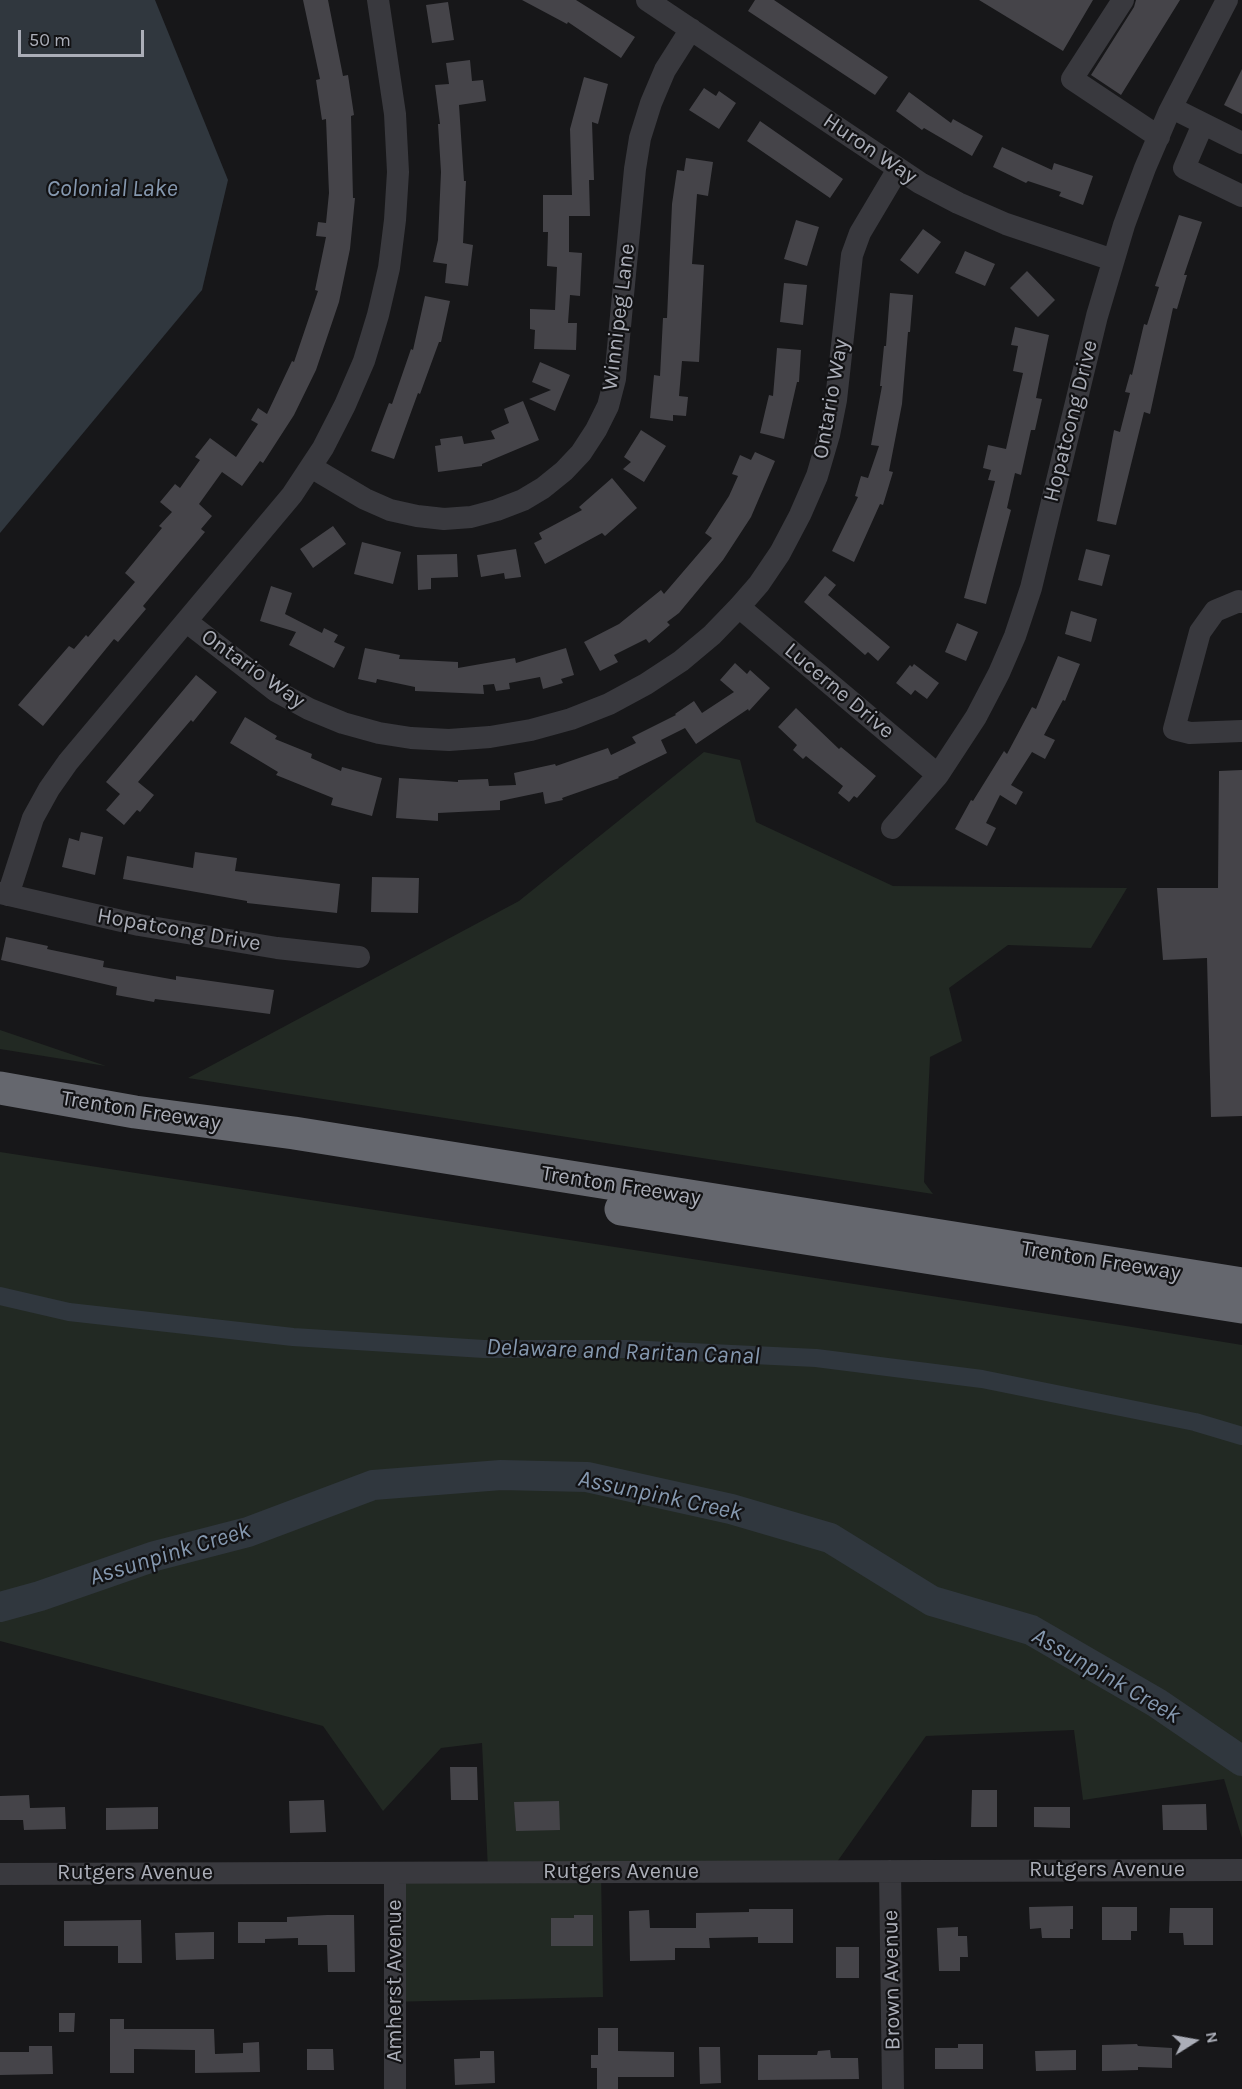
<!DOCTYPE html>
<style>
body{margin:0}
#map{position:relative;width:1242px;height:2089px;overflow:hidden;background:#171719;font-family:Karla,sans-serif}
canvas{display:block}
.north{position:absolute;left:1164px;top:2011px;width:60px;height:60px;-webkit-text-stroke:4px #121214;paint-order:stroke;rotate:79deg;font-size:16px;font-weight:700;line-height:24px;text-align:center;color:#abaeb8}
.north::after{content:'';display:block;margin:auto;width:21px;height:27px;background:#abaeb8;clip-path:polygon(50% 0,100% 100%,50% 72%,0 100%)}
.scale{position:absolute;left:18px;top:30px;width:126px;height:27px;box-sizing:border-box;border:3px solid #abaeb8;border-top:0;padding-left:8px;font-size:18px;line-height:21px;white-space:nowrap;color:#abaeb8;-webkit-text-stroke:4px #121214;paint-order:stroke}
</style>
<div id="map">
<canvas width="1242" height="2089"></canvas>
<div class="north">N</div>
<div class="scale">50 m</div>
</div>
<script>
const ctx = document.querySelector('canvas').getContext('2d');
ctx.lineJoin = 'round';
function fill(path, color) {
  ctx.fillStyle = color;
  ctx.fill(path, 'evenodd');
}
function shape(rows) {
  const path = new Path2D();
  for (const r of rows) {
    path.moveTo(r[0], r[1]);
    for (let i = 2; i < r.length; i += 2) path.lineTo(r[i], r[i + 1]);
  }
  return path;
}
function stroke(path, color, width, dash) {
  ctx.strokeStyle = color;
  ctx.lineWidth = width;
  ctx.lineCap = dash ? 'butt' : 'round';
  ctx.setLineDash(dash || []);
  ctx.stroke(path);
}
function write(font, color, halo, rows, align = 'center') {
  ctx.font = font + ' Karla,sans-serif';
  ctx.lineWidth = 4.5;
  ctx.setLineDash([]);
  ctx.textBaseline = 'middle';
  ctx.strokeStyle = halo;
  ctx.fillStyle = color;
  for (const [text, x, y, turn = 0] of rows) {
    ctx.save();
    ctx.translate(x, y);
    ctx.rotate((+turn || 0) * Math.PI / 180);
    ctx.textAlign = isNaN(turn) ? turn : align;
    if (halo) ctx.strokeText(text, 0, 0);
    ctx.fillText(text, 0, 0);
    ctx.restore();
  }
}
fill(shape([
 [704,752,740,760,756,822,893,886,1127,888,1091,948,1008,945,949,988,962,1041,930,1057,924,1182,933,1194,188,1078,519,901],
 [0,1030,106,1066,0,1049],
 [0,1152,1126,1326,1242,1345,1242,1838,1224,1779,1083,1800,1074,1730,926,1736,832,1869,601,1870,603,1997,386,2002,386,1871,488,1870,482,1743,441,1748,383,1811,323,1726,0,1641]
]), '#222923');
fill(shape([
 [0,0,155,0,228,180,202,290,0,533]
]), '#30373e');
stroke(shape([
 [0,1296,69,1312,293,1337,484,1349,627,1349,816,1358,982,1379,1195,1422,1242,1436]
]), '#30373e', 18);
stroke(shape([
 [0,1607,40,1596,155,1556,248,1532,373,1485,501,1475,587,1477,731,1509,830,1538,932,1601,1031,1630,1157,1703,1242,1761]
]), '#30373e', 30);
fill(shape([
 [303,0,328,0,343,76,348,75,354,115,351,116,353,198,355,198,350,249,339,302,316,370,294,415,263,463,260,461,242,486,222,472,199,504,212,516,201,529,205,532,143,606,146,609,118,642,114,639,43,726,18,705,69,646,74,649,86,635,88,637,135,582,125,573,162,528,159,526,172,512,160,502,175,484,180,488,200,460,195,457,210,438,236,457,258,424,251,420,258,408,267,414,292,361,294,362,318,291,315,290,326,237,316,236,318,222,326,223,329,193,326,119,322,120,316,80,320,79],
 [522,0,576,0,635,37,621,58,568,22,567,24],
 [755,0,774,0,888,77,875,95,748,11],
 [979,0,1093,0,1063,51],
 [1136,0,1180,0,1121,95,1091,75,1134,7],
 [448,2,454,40,432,43,426,5],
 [470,60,472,81,483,80,486,101,459,105,464,181,466,181,463,243,473,245,468,286,445,283,447,264,433,262,438,240,441,172,438,124,440,124,435,85,449,84,446,63],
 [1242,69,1242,114,1224,105],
 [584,77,608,84,598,124,592,122,594,180,589,180,590,216,569,216,569,252,582,253,580,296,570,295,568,323,577,323,576,350,534,349,535,330,530,329,530,309,555,310,557,267,547,266,548,232,543,232,543,195,572,195,570,129],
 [704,88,716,96,719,91,736,103,719,129,689,110],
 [909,92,951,123,953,119,983,136,972,156,924,128,922,130,896,111],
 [760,121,843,179,830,198,747,141],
 [1002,147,1052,170,1054,163,1093,176,1083,205,1059,196,1061,192,1028,181,1026,183,993,167],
 [686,158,713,162,708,196,697,194,692,264,704,265,699,362,682,361,679,396,688,397,686,416,673,415,673,421,650,418,654,375,660,376,663,318,667,318,672,204,677,170,684,171],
 [1179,215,1202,222,1184,275,1187,275,1177,309,1173,308,1150,414,1144,412,1116,525,1097,521,1114,430,1120,432,1130,393,1125,392,1130,374,1132,375,1144,324,1147,325,1159,287,1155,286],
 [796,220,819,227,807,266,784,259],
 [923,229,941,242,918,274,900,260],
 [965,251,995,264,985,286,955,273],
 [1027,271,1055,300,1038,317,1010,288],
 [784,283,807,285,803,325,780,322],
 [890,293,913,295,910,332,908,332,902,404,889,471,893,472,883,505,880,504,854,562,832,551,858,497,855,496,861,476,868,478,879,446,871,445,882,386,880,386,884,346,886,346],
 [425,296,450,301,441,342,439,342,420,394,418,393,394,459,371,451,389,403,392,404,411,349,413,350],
 [1015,327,1049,335,1036,398,1042,399,1035,430,1031,430,1021,475,1015,473,1007,508,1011,510,986,604,964,598,995,481,988,480,991,470,983,468,988,445,1006,449,1023,373,1013,371,1018,346,1011,345],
 [777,348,801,350,799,382,797,382,784,439,760,433,769,395,773,396],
 [540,362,570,375,555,411,529,399,551,390,532,382],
 [523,401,539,440,482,464,482,466,438,472,435,446,441,445,440,439,462,436,464,444,495,439,491,431,509,423,504,409],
 [641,430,666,446,644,482,623,469,631,462,624,457],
 [755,452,775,461,751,517,723,560,679,613,667,622,670,625,649,643,646,639,614,655,618,662,600,671,584,642,619,624,661,590,664,594,712,538,705,533,729,496,738,476,732,474,740,455,751,460],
 [612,478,637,508,605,536,602,533,545,564,534,543,542,539,539,533,582,510,579,507],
 [333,526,346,544,313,568,300,549],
 [362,542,401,552,393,584,354,574],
 [516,549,521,577,505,579,504,573,481,577,477,555],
 [1086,549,1110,555,1102,586,1078,580],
 [457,554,458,577,431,578,431,589,418,590,417,555],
 [825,576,836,585,828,595,890,647,878,661,868,652,865,655,804,602],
 [271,586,292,593,285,614,322,633,324,628,338,635,334,642,345,647,334,668,289,645,296,632,260,621],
 [1071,611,1097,619,1091,642,1065,634],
 [957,623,978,632,966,661,945,652],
 [365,648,400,655,399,659,458,662,458,668,515,658,516,663,566,648,574,675,561,679,563,683,543,689,540,677,509,683,510,689,496,691,494,684,483,685,484,694,415,691,415,687,377,679,376,683,358,679],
 [1058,656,1080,664,1065,701,1063,700,1044,735,1055,740,1045,759,1032,752,1011,785,1023,792,1016,805,1000,795,986,823,996,828,987,846,955,829,971,800,973,801,1004,751,1007,754,1032,707,1036,709],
 [735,663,747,674,750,670,770,688,749,711,748,709,696,744,685,728,661,740,667,753,618,777,619,778,562,798,563,800,545,804,543,792,500,801,500,810,438,813,438,821,396,818,399,778,458,782,458,780,488,779,489,786,516,785,514,773,555,764,556,766,608,748,611,755,636,743,632,737,676,715,675,714,694,701,702,713,734,692,720,680],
 [914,664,939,683,927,699,915,690,911,695,896,683,910,665,912,667],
 [196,675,217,692,193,722,191,720,138,782,154,795,140,812,137,810,124,825,106,810,120,794,106,782],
 [796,708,839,749,841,747,876,776,857,798,854,796,849,802,838,793,843,786,806,756,803,759,793,750,797,745,778,727],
 [245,717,277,736,275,739,312,754,311,758,341,771,342,767,382,778,372,816,331,805,333,798,276,775,278,772,230,743],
 [1242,770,1242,1116,1211,1117,1207,958,1163,960,1157,888,1218,888,1219,771],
 [81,832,103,837,95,875,62,867,69,838,79,841],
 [195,852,237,858,235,871,340,884,337,913,247,903,247,901,123,879,127,856,193,868],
 [372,877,419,878,418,913,371,912],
 [6,937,48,946,47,949,104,961,103,967,176,980,176,976,274,990,270,1014,155,999,154,1002,116,995,117,987,1,960],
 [450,1767,477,1767,478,1800,451,1800],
 [972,1790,997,1790,997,1827,971,1827],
 [29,1795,30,1808,65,1807,66,1829,24,1830,23,1820,0,1820,0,1796],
 [324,1800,326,1832,290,1833,289,1801],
 [559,1801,560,1830,516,1831,514,1802],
 [1206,1804,1207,1830,1163,1830,1162,1805],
 [158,1807,158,1829,106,1830,106,1808],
 [1034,1807,1070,1807,1070,1828,1034,1827],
 [1073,1906,1073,1929,1070,1929,1070,1938,1042,1938,1041,1928,1030,1929,1029,1907],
 [1102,1907,1137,1907,1137,1931,1131,1931,1131,1940,1102,1940],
 [1170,1908,1213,1908,1213,1945,1184,1945,1183,1933,1169,1933],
 [749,1909,793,1909,793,1943,758,1943,758,1937,709,1938,710,1948,675,1948,675,1960,630,1961,629,1911,649,1910,650,1928,696,1928,696,1913,749,1912],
 [327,1915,354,1915,355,1972,328,1972,327,1945,298,1945,298,1938,265,1939,265,1943,238,1943,238,1922,287,1922,287,1917],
 [574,1915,593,1915,593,1946,551,1946,551,1918,574,1918],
 [141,1920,142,1963,118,1963,118,1946,64,1946,64,1921],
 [958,1927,958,1936,967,1936,968,1957,960,1957,960,1971,939,1971,937,1928],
 [214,1932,214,1959,176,1960,175,1933],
 [836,1947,859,1947,859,1978,836,1978],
 [59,2013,75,2013,74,2032,59,2032],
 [110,2019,124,2019,124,2029,214,2029,215,2054,243,2053,243,2043,259,2042,260,2072,195,2073,195,2050,134,2049,134,2073,110,2073],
 [598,2028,618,2028,618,2051,674,2052,674,2077,618,2077,618,2089,597,2089,597,2068,591,2068,591,2055,598,2055],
 [958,2044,983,2044,983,2069,935,2069,935,2048,958,2048],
 [1137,2044,1138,2046,1172,2048,1172,2068,1138,2067,1138,2070,1102,2071,1102,2045],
 [29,2046,52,2046,53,2074,0,2075,0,2052,29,2052],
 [699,2047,720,2047,721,2083,700,2084],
 [307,2049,333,2049,334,2070,307,2070],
 [830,2050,831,2058,858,2058,859,2079,758,2080,758,2055,817,2055,818,2051],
 [1076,2050,1076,2070,1036,2071,1035,2051],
 [480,2051,494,2051,495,2083,455,2085,454,2059,480,2058]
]), '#454449');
stroke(shape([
 [647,0,920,183,958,203,1006,224,1113,260],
 [1123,0,1072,79,1159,137],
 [1172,108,1242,143],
 [1203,124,1184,168,1242,196],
 [311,467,365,499,390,510,417,516,444,519,471,517,497,510,523,500,543,488,564,471,581,453,596,430,608,406,615,379,635,169,640,138,651,103,665,70,691,29],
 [1242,602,1239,601,1215,611,1200,632,1174,729,1190,733,1242,731],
 [739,607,938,775],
 [187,622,276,691,309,709,343,723,379,733,411,738,449,740,490,737,531,730,571,719,609,704,646,684,681,661,712,635,739,607,759,584,780,553,800,515,817,476,829,435,836,400,852,255,860,233,898,169],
 [892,828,938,775,976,717,999,673,1015,636,1031,588,1097,316,1124,225,1145,168,1169,112,1227,0],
 [0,893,139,925,277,948,359,957],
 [8,895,33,818,49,789,68,762,292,495,323,448,345,405,364,361,378,315,389,268,395,220,398,172,395,114,378,0],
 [890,1871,893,2089],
 [395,1873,395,2089],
 [0,1874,1242,1870]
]), '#39393e', 22);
stroke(shape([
 [0,1088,135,1112,294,1133,1242,1284],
 [621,1209,1242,1307]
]), '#65676e', 33);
write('22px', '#abaeb8', '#121214', [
 ["Huron Way",870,149,34],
 ["Winnipeg Lane",619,317,-83],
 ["Ontario Way",831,399,-80],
 ["Hopatcong Drive",1071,421,-76],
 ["Ontario Way",253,669,35],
 ["Lucerne Drive",839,691,40],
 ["Hopatcong Drive",179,930,10],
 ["Trenton Freeway",141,1111,9],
 ["Trenton Freeway",621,1186,9],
 ["Trenton Freeway",1101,1261,9],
 ["Rutgers Avenue",1107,1870],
 ["Rutgers Avenue",621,1872],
 ["Rutgers Avenue",135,1873],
 ["Brown Avenue",892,1980,-91],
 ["Amherst Avenue",395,1981,-90]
]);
write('italic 24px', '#8598af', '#121214', [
 ["Colonial Lake",112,189],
 ["Delaware and Raritan Canal",623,1352,2],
 ["Assunpink Creek",660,1496,12],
 ["Assunpink Creek",170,1554,-17],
 ["Assunpink Creek",1106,1676,30]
]);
</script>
